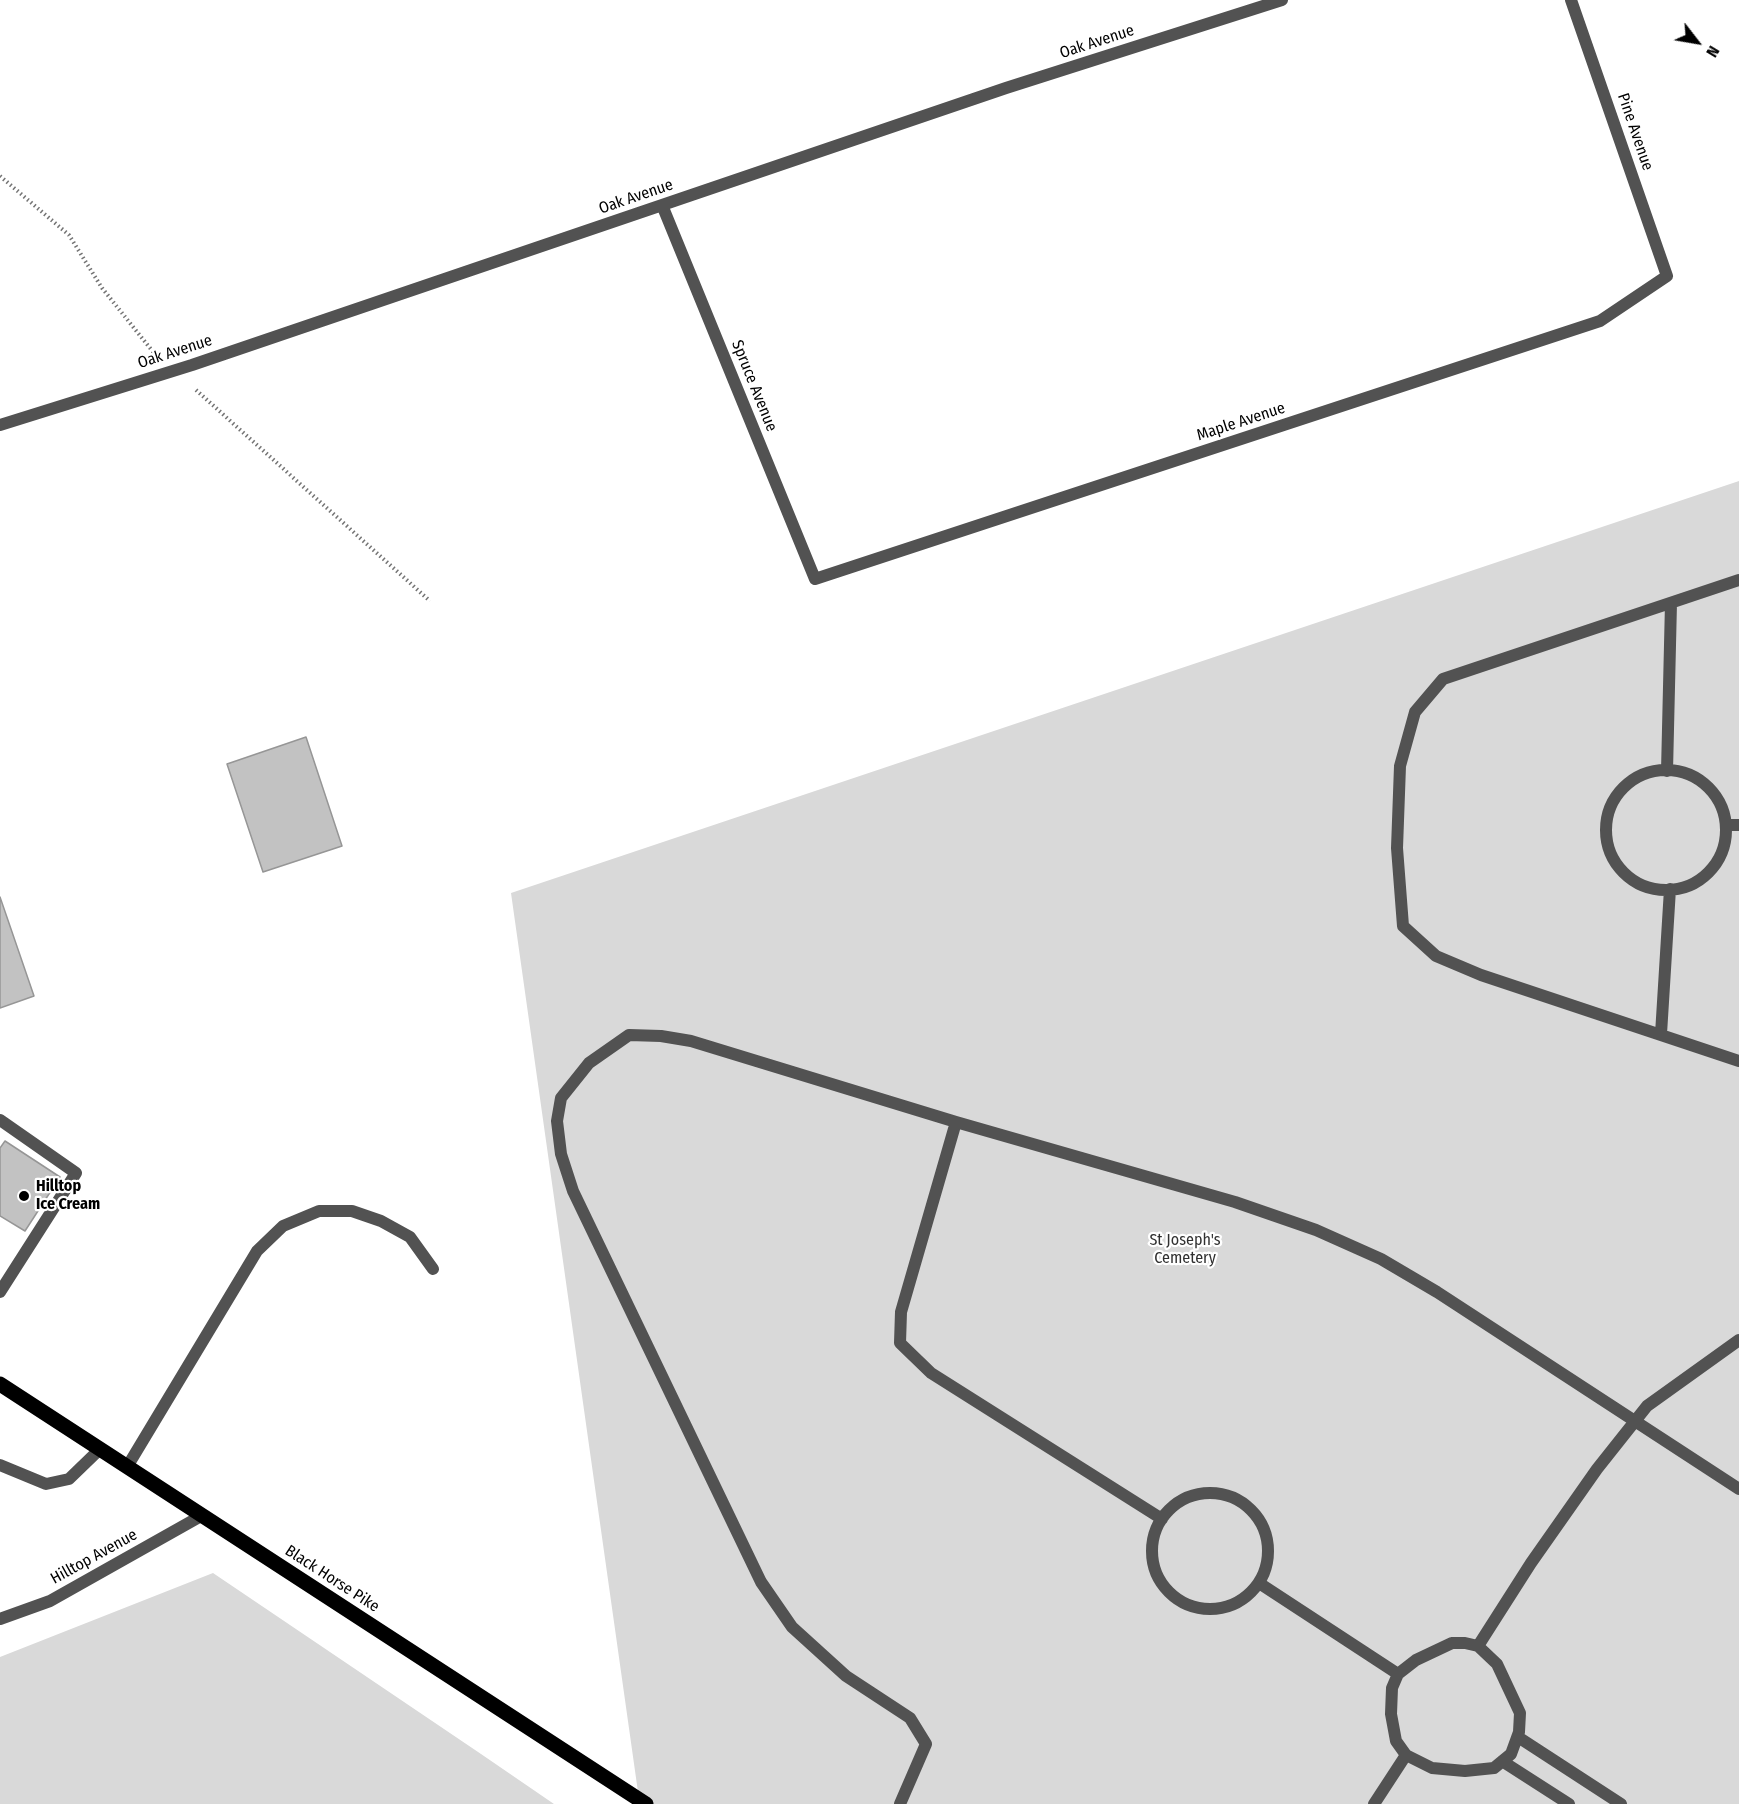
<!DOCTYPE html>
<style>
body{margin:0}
#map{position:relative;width:1739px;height:1804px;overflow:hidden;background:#fff;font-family:"Fira Sans Condensed",sans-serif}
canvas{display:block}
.north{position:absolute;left:1667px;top:12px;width:60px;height:60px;-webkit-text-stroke:4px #fff;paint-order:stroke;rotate:121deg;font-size:16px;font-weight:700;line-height:24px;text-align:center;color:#000}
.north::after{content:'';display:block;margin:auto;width:21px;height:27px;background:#000;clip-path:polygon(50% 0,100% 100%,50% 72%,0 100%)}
</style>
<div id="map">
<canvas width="1739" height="1804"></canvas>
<div class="north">N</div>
</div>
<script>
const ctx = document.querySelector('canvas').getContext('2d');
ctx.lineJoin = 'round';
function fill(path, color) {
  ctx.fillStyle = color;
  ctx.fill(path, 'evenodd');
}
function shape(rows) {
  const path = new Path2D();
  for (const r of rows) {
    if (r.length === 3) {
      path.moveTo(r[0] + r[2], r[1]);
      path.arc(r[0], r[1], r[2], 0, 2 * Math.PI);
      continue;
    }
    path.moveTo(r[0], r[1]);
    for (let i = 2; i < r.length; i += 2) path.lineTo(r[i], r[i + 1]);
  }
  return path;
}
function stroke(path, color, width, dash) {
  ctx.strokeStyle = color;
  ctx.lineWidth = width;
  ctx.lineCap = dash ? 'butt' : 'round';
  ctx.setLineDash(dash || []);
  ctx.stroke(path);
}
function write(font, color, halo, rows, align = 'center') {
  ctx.font = font + ' "Fira Sans Condensed",sans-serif';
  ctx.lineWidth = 4.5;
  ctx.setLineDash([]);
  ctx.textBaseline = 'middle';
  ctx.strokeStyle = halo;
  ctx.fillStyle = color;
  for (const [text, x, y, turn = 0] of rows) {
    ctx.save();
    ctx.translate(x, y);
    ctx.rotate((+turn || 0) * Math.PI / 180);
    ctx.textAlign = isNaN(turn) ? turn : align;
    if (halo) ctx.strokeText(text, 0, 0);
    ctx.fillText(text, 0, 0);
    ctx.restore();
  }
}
fill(shape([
 [1739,481,1739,1804,646,1804,639,1799,511,893],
 [213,1573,481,1754,554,1804,0,1804,0,1657]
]), '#d9d9d9');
const building = shape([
 [306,737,342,846,263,872,227,764,306,737],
 [0,897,34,996,0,1008,0,897],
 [5,1141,60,1177,25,1231,0,1216,0,1148,5,1141]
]);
fill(building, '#c2c2c2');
stroke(building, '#969696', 1.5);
stroke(shape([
 [0,176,69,235,102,288,154,353],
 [196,390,430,601]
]), '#747474', 4, [1.5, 3]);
stroke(shape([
 [1739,580,1443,679,1415,712,1400,766,1397,848,1403,926,1436,956,1481,975,1739,1061],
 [1666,830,60],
 [1667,771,1671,603],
 [1726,825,1739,825],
 [1661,1034,1670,889],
 [0,1120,76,1173,0,1292],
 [956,1122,901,1312,900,1343,931,1373,1162,1519],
 [0,1465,46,1484,69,1479,100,1449],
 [127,1467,257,1251,283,1226,319,1211,352,1211,381,1221,410,1237,433,1269],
 [1210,1551,58],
 [1259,1583,1398,1674],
 [1452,1643,1465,1643,1478,1646,1497,1664,1520,1713,1519,1732,1511,1754,1494,1768,1465,1771,1432,1768,1406,1755,1396,1741,1391,1714,1392,1688,1398,1674,1416,1660,1452,1643],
 [1478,1646,1531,1563,1597,1469,1647,1406,1739,1340],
 [1518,1737,1621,1804],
 [1502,1761,1569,1804],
 [900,1804,926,1744,910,1718,846,1676,792,1627,761,1582,573,1191,561,1154,557,1121,561,1098,589,1063,629,1035,661,1036,691,1041,956,1122,1235,1202,1316,1230,1381,1259,1437,1292,1739,1489],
 [1374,1804,1406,1755]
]), '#525252', 12);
stroke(shape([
 [662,205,815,579,1600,321,1667,276,1571,0],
 [0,425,192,365,1006,88,1282,0],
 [0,1619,50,1601,201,1516]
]), '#525252', 12);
stroke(shape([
 [0,1384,646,1804]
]), '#000', 15);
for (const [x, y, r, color] of [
 [24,1196,6,"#000"]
]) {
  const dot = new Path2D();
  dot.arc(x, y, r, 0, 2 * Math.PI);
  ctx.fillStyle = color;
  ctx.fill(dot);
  stroke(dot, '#fff', 2);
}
write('16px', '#000', '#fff', [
 ["Oak Avenue",1097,42,-18],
 ["Pine Avenue",1635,132,71],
 ["Oak Avenue",636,197,-19],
 ["Oak Avenue",175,352,-18],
 ["Spruce Avenue",754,386,68],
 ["Maple Avenue",1241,422,-18],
 ["Hilltop Avenue",94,1557,-29],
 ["Black Horse Pike",332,1579,33]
]);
write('bold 16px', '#000', '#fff', [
 ["Hilltop",36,1187],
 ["Ice Cream",36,1205]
], 'left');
write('16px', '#303030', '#fff', [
 ["St Joseph's",1185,1241],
 ["Cemetery",1185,1259]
]);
</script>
